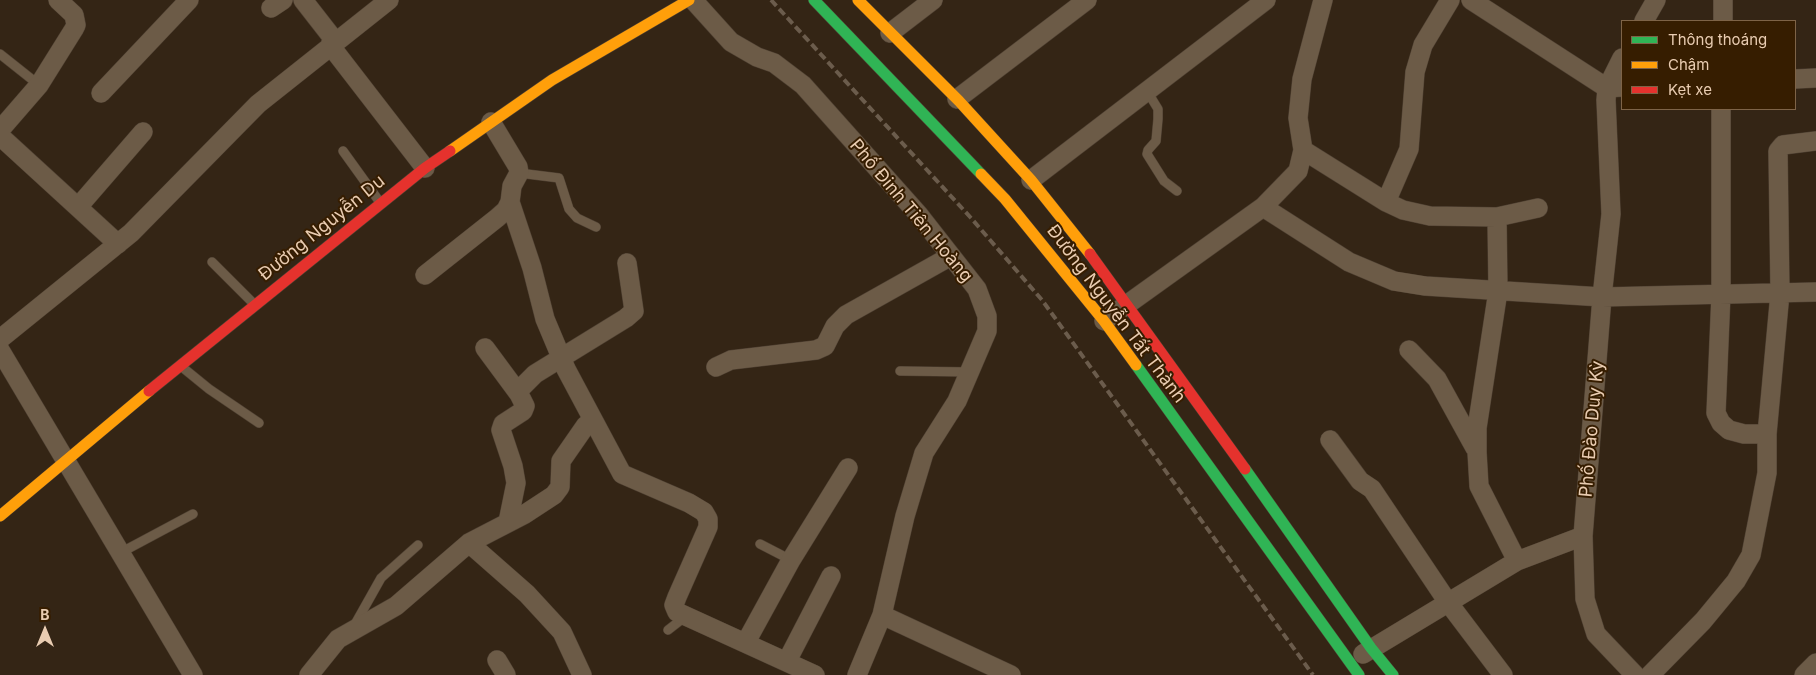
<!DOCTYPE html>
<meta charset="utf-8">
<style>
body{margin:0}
#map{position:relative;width:1816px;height:675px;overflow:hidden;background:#342515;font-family:Inter,sans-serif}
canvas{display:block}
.legend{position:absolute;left:1621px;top:20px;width:175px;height:90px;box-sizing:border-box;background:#361d00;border:1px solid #7e6347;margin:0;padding:6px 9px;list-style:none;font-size:15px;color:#e9ccb1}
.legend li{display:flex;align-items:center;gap:10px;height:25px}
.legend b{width:25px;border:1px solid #7e6347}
.north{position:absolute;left:20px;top:605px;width:50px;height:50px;-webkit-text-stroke:4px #361d00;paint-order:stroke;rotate:0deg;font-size:14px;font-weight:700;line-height:20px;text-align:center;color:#e9ccb1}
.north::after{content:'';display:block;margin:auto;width:18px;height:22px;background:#e9ccb1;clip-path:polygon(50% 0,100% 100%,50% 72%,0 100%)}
</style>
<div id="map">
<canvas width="1816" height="675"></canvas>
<ul class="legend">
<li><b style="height:6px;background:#30b455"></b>Thông thoáng</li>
<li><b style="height:6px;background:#ff9f0a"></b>Chậm</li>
<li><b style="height:6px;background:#e5322d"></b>Kẹt xe</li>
</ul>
<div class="north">B</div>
</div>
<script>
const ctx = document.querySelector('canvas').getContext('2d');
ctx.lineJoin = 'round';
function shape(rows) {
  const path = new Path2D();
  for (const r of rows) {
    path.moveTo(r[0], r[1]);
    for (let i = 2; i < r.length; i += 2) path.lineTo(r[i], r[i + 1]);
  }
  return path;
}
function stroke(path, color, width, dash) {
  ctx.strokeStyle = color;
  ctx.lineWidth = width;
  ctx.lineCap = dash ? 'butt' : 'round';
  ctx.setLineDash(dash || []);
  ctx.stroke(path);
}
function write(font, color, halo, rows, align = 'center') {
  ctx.font = font + ' Inter,sans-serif';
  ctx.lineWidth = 4;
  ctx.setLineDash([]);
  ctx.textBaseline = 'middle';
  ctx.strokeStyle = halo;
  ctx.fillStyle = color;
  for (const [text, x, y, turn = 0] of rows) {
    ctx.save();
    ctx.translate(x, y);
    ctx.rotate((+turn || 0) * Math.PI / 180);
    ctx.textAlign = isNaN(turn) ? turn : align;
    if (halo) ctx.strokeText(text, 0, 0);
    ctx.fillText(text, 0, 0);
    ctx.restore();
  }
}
const lane = shape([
 [0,54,39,85],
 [1147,91,1158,109,1158,119,1156,141,1148,150,1147,154,1164,181,1177,191],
 [343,151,379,201],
 [519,173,559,178,569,209,577,218,596,227],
 [212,262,253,303],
 [182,367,209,389,259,423],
 [900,371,970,372],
 [760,544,791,560],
 [120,553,193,514],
 [354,626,381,578,418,545],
 [668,630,686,616]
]);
const street = shape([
 [303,0,335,41],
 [693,0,731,42,757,57,774,63,803,85,919,215,977,289,987,316,987,331,957,401,924,453,905,516,882,615,857,675],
 [1471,0,1607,88,1622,87],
 [1723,0,1723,21],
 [271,8,283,0],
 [1644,21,1656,0],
 [890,33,933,0],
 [330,45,425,168],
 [1795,79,1816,78],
 [101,93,189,0],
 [957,99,1087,0],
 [0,130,39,85,74,29,76,25,74,15,58,0],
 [0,136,118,244],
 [1303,150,1386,202,1403,210,1430,216,1497,217,1498,291,1477,428,1477,452,1479,486,1517,561],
 [1031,180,1266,0],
 [510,202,532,268,545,319,566,369,622,474,689,503,704,512,708,519,708,527,677,597,674,605,677,612,815,675],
 [1386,202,1409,149,1415,72,1423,45,1450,0],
 [78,207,143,132],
 [1263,207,1349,262,1394,281,1425,286,1602,297,1816,292],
 [1497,217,1538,208],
 [425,275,497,218,506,210,510,202,512,186,519,173,518,167,491,122],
 [1104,321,1263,207,1298,171,1303,150,1298,118,1302,79,1323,0],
 [0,339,131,233,258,104,389,0],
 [485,348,519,394],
 [0,350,193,675],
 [1409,350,1437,379,1475,448],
 [716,367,731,360,816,350,825,346,835,326,846,315,951,256],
 [1767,434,1780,293,1778,151,1783,145,1816,141],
 [1330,440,1360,481,1372,489,1447,601,1503,675],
 [508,522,516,483,513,466,501,430,503,424,523,411,525,406,519,394,521,388,535,374,626,318,634,311,627,263],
 [1583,536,1585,599,1596,634,1635,675],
 [469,543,527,594,562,632,582,675],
 [882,615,1011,675],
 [746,642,791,560,848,468],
 [1363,654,1517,561,1583,536,1602,297,1611,214,1606,100,1607,88,1622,58],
 [497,660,506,675],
 [787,661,831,576],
 [309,675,338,639,396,606,469,543,525,514,554,495,560,487,561,461,586,425],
 [1650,675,1703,621,1736,581,1751,555,1767,473,1767,434,1744,434,1729,430,1721,423,1716,413,1721,294,1721,109],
 [1804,675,1816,663]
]);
const fast = shape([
 [814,0,981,174],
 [1136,365,1359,675],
 [1245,469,1371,648,1393,675]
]);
const slow = shape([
 [858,0,959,101,1031,180,1090,254],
 [450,151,552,80,689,0],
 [981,174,1005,199,1104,321,1136,365],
 [0,516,149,391]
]);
const jam = shape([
 [1090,254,1245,469],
 [149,391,425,168,450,151]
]);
stroke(lane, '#4f4133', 10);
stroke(street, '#4f4133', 20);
stroke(fast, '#4f4133', 12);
stroke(slow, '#4f4133', 12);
stroke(jam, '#4f4133', 12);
stroke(lane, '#6c5b47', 9);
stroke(street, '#6c5b47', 19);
stroke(fast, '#30b455', 11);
stroke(slow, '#ff9f0a', 11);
stroke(jam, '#e5322d', 11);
stroke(shape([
 [771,0,971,218,1042,300,1313,675]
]), '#6b5c4c', 4, [8, 4]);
write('18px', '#e9ccb1', '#361d00', [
 ["Phố Đinh Tiên Hoàng",911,211,50],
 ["Đường Nguyễn Du",322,228,-39],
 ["Đường Nguyễn Tất Thành",1116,314,53],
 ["Phố Đào Duy Kỳ",1592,429,-85]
]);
</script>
